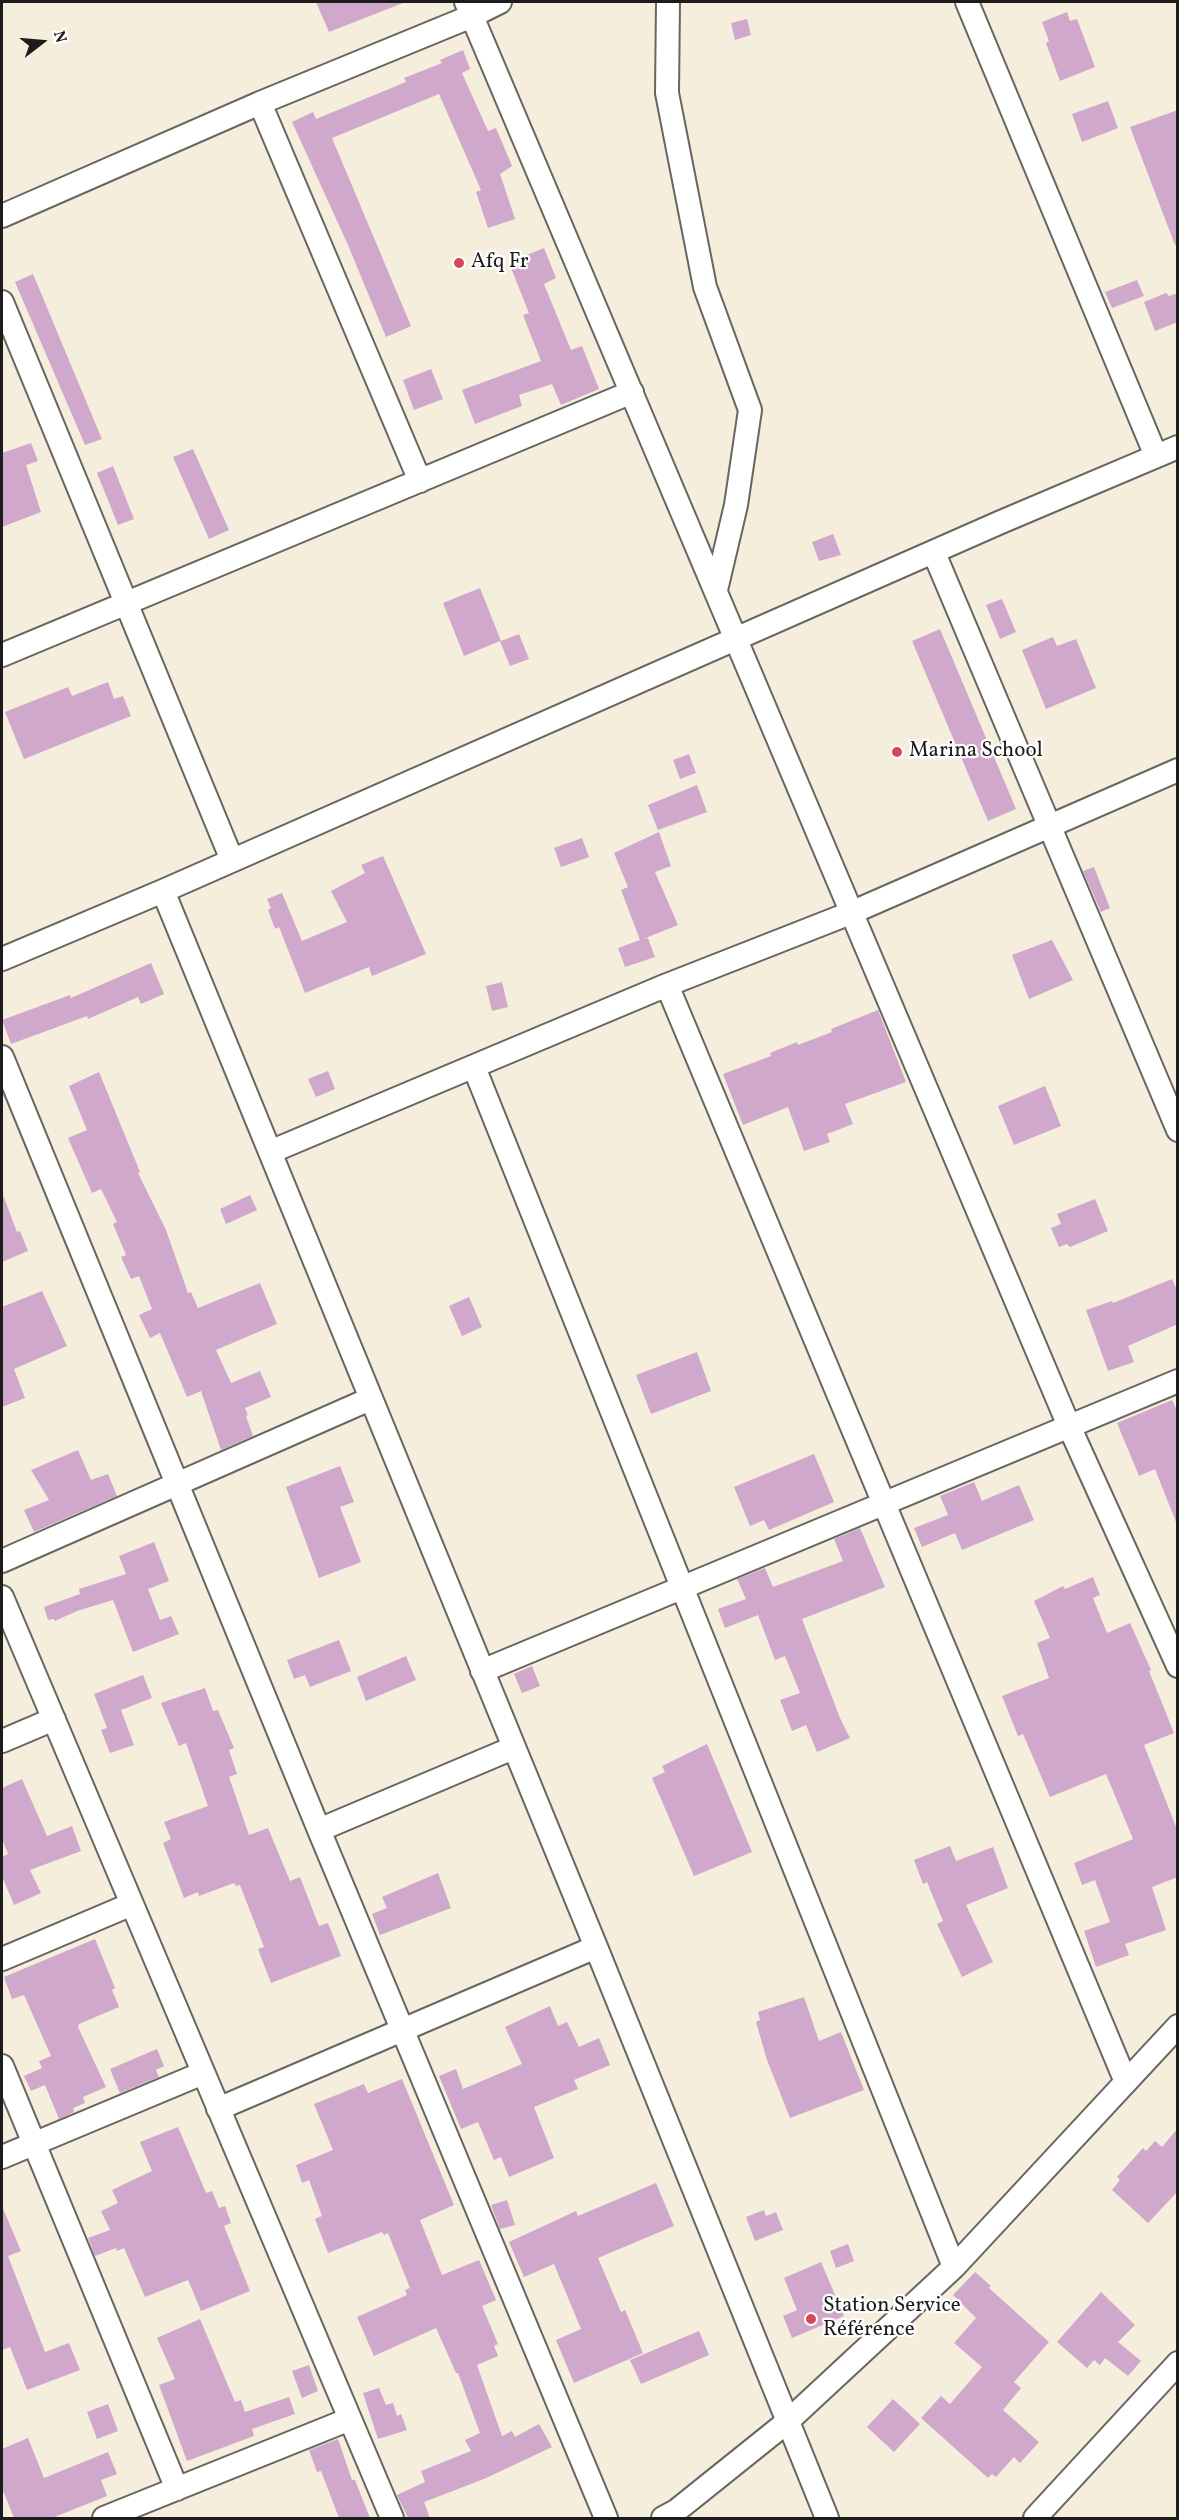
<!DOCTYPE html>
<meta charset="utf-8">
<style>
body{margin:0}
#map{position:relative;width:1179px;height:2520px;overflow:hidden;background:#f6eedd;font-family:Vollkorn,serif}
canvas{display:block}
.frame{position:absolute;inset:0;border:3px solid #1c1c1c;pointer-events:none}
.north{position:absolute;left:12px;top:12px;width:60px;height:60px;-webkit-text-stroke:4px #fff;paint-order:stroke;rotate:74deg;font-size:16px;font-weight:700;line-height:24px;text-align:center;color:#1c1c1c}
.north::after{content:'';display:block;margin:auto;width:21px;height:27px;background:#1c1c1c;clip-path:polygon(50% 0,100% 100%,50% 72%,0 100%)}
</style>
<div id="map">
<canvas width="1179" height="2520"></canvas>
<div class="frame"></div>
<div class="north">N</div>
</div>
<script>
const ctx = document.querySelector('canvas').getContext('2d');
ctx.lineJoin = 'round';
function fill(path, color) {
  ctx.fillStyle = color;
  ctx.fill(path, 'evenodd');
}
function shape(rows) {
  const path = new Path2D();
  for (const r of rows) {
    path.moveTo(r[0], r[1]);
    for (let i = 2; i < r.length; i += 2) path.lineTo(r[i], r[i + 1]);
  }
  return path;
}
function stroke(path, color, width, dash) {
  ctx.strokeStyle = color;
  ctx.lineWidth = width;
  ctx.lineCap = dash ? 'butt' : 'round';
  ctx.setLineDash(dash || []);
  ctx.stroke(path);
}
function write(font, color, halo, rows, align = 'center') {
  ctx.font = font + ' Vollkorn,serif';
  ctx.lineWidth = 4.5;
  ctx.setLineDash([]);
  ctx.textBaseline = 'middle';
  ctx.strokeStyle = halo;
  ctx.fillStyle = color;
  for (const [text, x, y, turn = 0] of rows) {
    ctx.save();
    ctx.translate(x, y);
    ctx.rotate((+turn || 0) * Math.PI / 180);
    ctx.textAlign = isNaN(turn) ? turn : align;
    if (halo) ctx.strokeText(text, 0, 0);
    ctx.fillText(text, 0, 0);
    ctx.restore();
  }
}
fill(shape([
 [316,2,402,2,403,3,329,32],
 [1067,12,1070,21,1077,19,1095,67,1060,81,1046,43,1049,41,1042,22],
 [747,19,751,35,735,40,731,23],
 [463,50,470,69,462,73,488,131,496,128,512,166,500,174,515,219,488,228,476,192,481,190,439,94,332,138,411,326,386,337,348,245,292,122,313,112,316,119,406,82,404,78,442,63,440,60],
 [1108,101,1118,128,1082,142,1072,114],
 [1178,110,1178,245,1175,245,1130,127],
 [544,248,556,278,544,284,571,350,582,346,599,389,561,405,552,384,519,395,522,406,475,424,462,390,541,361,523,315,529,313,511,268,524,263,522,257],
 [33,274,96,425,102,439,85,445,15,282],
 [1137,280,1144,296,1112,308,1105,292],
 [1166,293,1169,296,1178,293,1178,322,1155,331,1144,302],
 [431,369,443,399,414,410,403,380],
 [31,443,38,461,26,465,41,512,2,527,2,453],
 [193,449,229,530,209,539,173,457],
 [113,466,134,519,118,525,97,473],
 [833,534,841,555,819,561,812,542],
 [480,588,501,641,519,634,529,659,510,666,500,641,464,656,443,603],
 [1002,599,1016,632,1000,639,986,605],
 [940,629,1016,809,988,821,912,641],
 [1053,637,1057,646,1076,639,1096,688,1046,709,1022,650],
 [108,682,114,699,123,696,131,716,24,759,5,712,68,687,72,696],
 [689,754,696,773,680,779,673,760],
 [697,785,707,812,658,830,648,805],
 [659,832,671,866,655,872,678,925,643,939,648,938,655,957,625,967,618,948,640,940,621,890,628,887,614,853],
 [582,838,589,857,561,867,554,848],
 [383,856,426,954,372,976,369,967,305,993,279,927,275,929,268,910,271,908,267,899,282,893,302,941,347,922,331,891,365,873,361,865],
 [1094,867,1110,908,1101,912,1083,871],
 [1052,940,1073,980,1029,999,1012,955],
 [151,963,164,994,141,1004,138,997,88,1019,87,1016,11,1044,2,1020,70,995,71,998],
 [502,982,508,1007,492,1011,486,986],
 [878,1010,906,1082,845,1104,853,1124,827,1134,830,1142,804,1151,788,1107,743,1125,723,1074,771,1056,770,1053,797,1042,798,1045,832,1032,831,1029],
 [328,1071,335,1089,316,1097,308,1079],
 [99,1072,140,1172,138,1173,166,1230,188,1293,191,1292,198,1308,260,1283,277,1324,216,1350,231,1383,260,1371,271,1397,245,1408,248,1415,246,1416,253,1436,221,1450,201,1391,187,1397,160,1333,150,1338,139,1315,152,1309,139,1276,131,1279,121,1257,126,1255,113,1224,117,1222,101,1189,92,1193,68,1138,87,1130,69,1086],
 [1045,1086,1061,1126,1014,1145,998,1106],
 [3,1195,17,1232,20,1231,28,1251,2,1262],
 [250,1195,257,1210,226,1224,220,1209],
 [1095,1199,1108,1231,1070,1247,1067,1244,1059,1247,1051,1228,1061,1224,1057,1214],
 [1172,1279,1178,1292,1178,1324,1128,1346,1134,1362,1108,1371,1086,1310,1112,1301,1113,1303],
 [42,1291,67,1346,14,1369,25,1398,2,1407,2,1307],
 [469,1297,482,1327,462,1336,449,1306],
 [697,1352,711,1391,651,1414,636,1375],
 [1172,1400,1178,1413,1176,1522,1155,1469,1139,1476,1117,1423],
 [78,1450,91,1480,108,1474,117,1496,34,1532,24,1510,49,1500,31,1470],
 [814,1454,834,1502,769,1530,764,1520,750,1526,734,1487],
 [340,1466,354,1502,340,1507,361,1562,319,1578,286,1487],
 [974,1482,982,1501,1019,1485,1034,1520,962,1550,955,1533,922,1547,914,1528,948,1515,940,1496],
 [860,1528,885,1587,802,1619,840,1718,850,1738,817,1752,806,1725,792,1731,780,1700,800,1693,785,1656,775,1660,758,1615,725,1628,718,1609,746,1599,737,1579,765,1568,773,1587,843,1561,834,1539],
 [154,1542,169,1581,148,1589,160,1620,171,1616,179,1634,133,1652,113,1600,77,1611,55,1621,54,1619,48,1620,44,1607,80,1594,79,1589,126,1574,119,1556],
 [1093,1577,1100,1595,1093,1598,1107,1633,1130,1623,1151,1670,1149,1671,1174,1733,1144,1745,1178,1832,1178,1877,1152,1887,1166,1930,1125,1944,1129,1955,1096,1967,1084,1931,1110,1922,1095,1880,1082,1885,1074,1863,1133,1839,1106,1774,1050,1797,1023,1734,1018,1736,1002,1696,1049,1678,1037,1643,1050,1638,1034,1601,1063,1586,1065,1589],
 [339,1640,351,1671,310,1687,305,1675,294,1679,287,1660],
 [406,1656,416,1680,366,1701,357,1677],
 [532,1666,540,1686,522,1693,514,1674],
 [143,1675,152,1698,121,1710,134,1745,110,1753,101,1730,107,1728,94,1694],
 [205,1688,213,1711,218,1710,234,1748,229,1750,237,1774,229,1777,249,1835,268,1828,290,1881,300,1877,319,1926,328,1923,341,1956,271,1983,258,1949,264,1947,240,1885,236,1886,234,1883,199,1896,198,1892,184,1898,163,1843,171,1839,164,1822,208,1806,186,1743,179,1746,161,1703],
 [707,1744,752,1852,694,1876,652,1778,665,1772,662,1766],
 [22,1779,47,1836,72,1826,81,1851,30,1870,41,1893,14,1905,2,1876,2,1857,8,1854,2,1839,2,1788],
 [950,1846,956,1861,993,1847,1008,1888,966,1905,993,1962,962,1977,937,1924,943,1921,927,1882,923,1884,914,1860],
 [438,1873,451,1908,380,1935,372,1914,387,1908,382,1897],
 [95,1939,115,1988,112,1990,119,2007,79,2024,78,2027,106,2087,83,2097,85,2103,73,2108,74,2112,59,2119,45,2085,31,2091,24,2076,42,2068,39,2061,51,2056,24,1995,12,1999,4,1977],
 [804,1997,819,2041,841,2032,864,2090,790,2118,767,2060,756,2022,760,2020,758,2012],
 [550,2006,558,2026,567,2022,579,2047,599,2038,610,2065,574,2080,578,2089,534,2107,554,2158,509,2177,501,2157,494,2160,478,2122,461,2129,439,2076,456,2069,463,2089,522,2064,505,2027],
 [157,2049,164,2066,156,2070,159,2077,120,2093,110,2069],
 [402,2079,454,2205,420,2220,442,2275,479,2260,496,2300,482,2306,498,2344,494,2346,498,2356,477,2365,502,2436,512,2431,515,2437,539,2424,552,2447,484,2479,424,2502,430,2518,408,2518,397,2495,425,2482,421,2471,471,2451,465,2440,480,2433,458,2373,456,2373,436,2328,374,2356,357,2317,407,2295,405,2290,410,2288,388,2233,384,2235,382,2232,328,2253,315,2219,322,2216,309,2180,302,2183,296,2165,333,2150,314,2104,364,2084,368,2093],
 [178,2127,206,2193,212,2191,219,2208,225,2206,231,2223,224,2226,250,2291,201,2311,188,2280,145,2297,124,2248,117,2251,116,2248,95,2256,88,2238,110,2230,101,2211,118,2203,112,2190,152,2171,140,2142],
 [1178,2128,1178,2191,1148,2223,1112,2190,1120,2180,1117,2177,1143,2148,1146,2151,1155,2141,1162,2147],
 [656,2183,674,2226,598,2258,621,2312,625,2310,643,2353,574,2383,556,2340,581,2329,554,2264,524,2277,509,2242,576,2211,578,2216],
 [507,2200,515,2225,500,2229,491,2205],
 [2,2206,21,2251,8,2256,45,2352,69,2343,80,2370,27,2390,10,2347,2,2350],
 [764,2210,766,2216,776,2212,783,2230,755,2241,746,2217],
 [848,2244,854,2261,836,2268,830,2251],
 [821,2262,844,2316,792,2338,783,2316,797,2310,784,2278],
 [975,2272,991,2286,989,2288,1049,2342,1014,2382,1021,2388,1003,2410,1039,2442,1020,2463,1014,2457,996,2477,992,2474,988,2478,921,2418,941,2396,950,2404,982,2367,954,2343,976,2318,953,2295],
 [1101,2292,1135,2325,1118,2342,1141,2361,1128,2376,1105,2358,1100,2365,1094,2360,1087,2368,1057,2342],
 [200,2319,235,2402,241,2400,245,2412,289,2397,295,2414,252,2429,254,2436,187,2461,159,2385,175,2379,157,2338],
 [699,2331,709,2355,641,2384,630,2360],
 [309,2365,318,2391,302,2398,292,2371],
 [379,2388,386,2405,393,2403,397,2416,401,2414,407,2430,378,2439,363,2393],
 [893,2399,920,2424,894,2452,867,2427],
 [108,2404,118,2431,97,2439,87,2412],
 [28,2438,44,2478,108,2452,117,2474,101,2480,107,2496,52,2518,14,2518,2,2488,2,2449],
 [338,2439,352,2480,355,2480,370,2518,339,2518,321,2471,317,2472,309,2450]
]), '#cfa8cb');
const minor = shape([
 [466,2,1069,1426,1178,1666],
 [668,2,667,93,705,287,750,410,736,505,716,590],
 [967,2,1156,456],
 [2,216,260,103],
 [2,302,232,860],
 [420,481,260,103,472,16,500,2],
 [934,553,1178,1130],
 [2,655,632,392],
 [163,891,596,1947,827,2518],
 [2,959,163,891,1001,522,1178,447],
 [667,985,1126,2082],
 [2,1057,319,1830,606,2518],
 [474,1067,954,2267],
 [270,1152,667,985,853,912,1178,770],
 [2,1561,370,1399],
 [2,1597,392,2518],
 [482,1671,1178,1381],
 [2,1741,54,1719],
 [319,1830,513,1748],
 [2,1959,132,1904],
 [2,2066,177,2489],
 [218,2109,596,1947],
 [2,2157,203,2073],
 [104,2518,350,2419],
 [663,2518,676,2511,787,2422,954,2267,1178,2026],
 [1035,2518,1178,2363]
]);
stroke(minor, '#686660', 26);
stroke(minor, '#fff', 22);
for (const [x, y, r, color] of [
 [459,263,6,"#d1495b"],
 [897,752,6,"#d1495b"],
 [811,2319,6,"#d1495b"]
]) {
  const dot = new Path2D();
  dot.arc(x, y, r, 0, 2 * Math.PI);
  ctx.fillStyle = color;
  ctx.fill(dot);
  stroke(dot, '#fff', 2);
}
write('21px', '#1c1c1c', '#fff', [
 ["Afq Fr",471,263],
 ["Marina School",909,752],
 ["Station Service",823,2307],
 ["Référence",823,2331]
], 'left');
</script>
